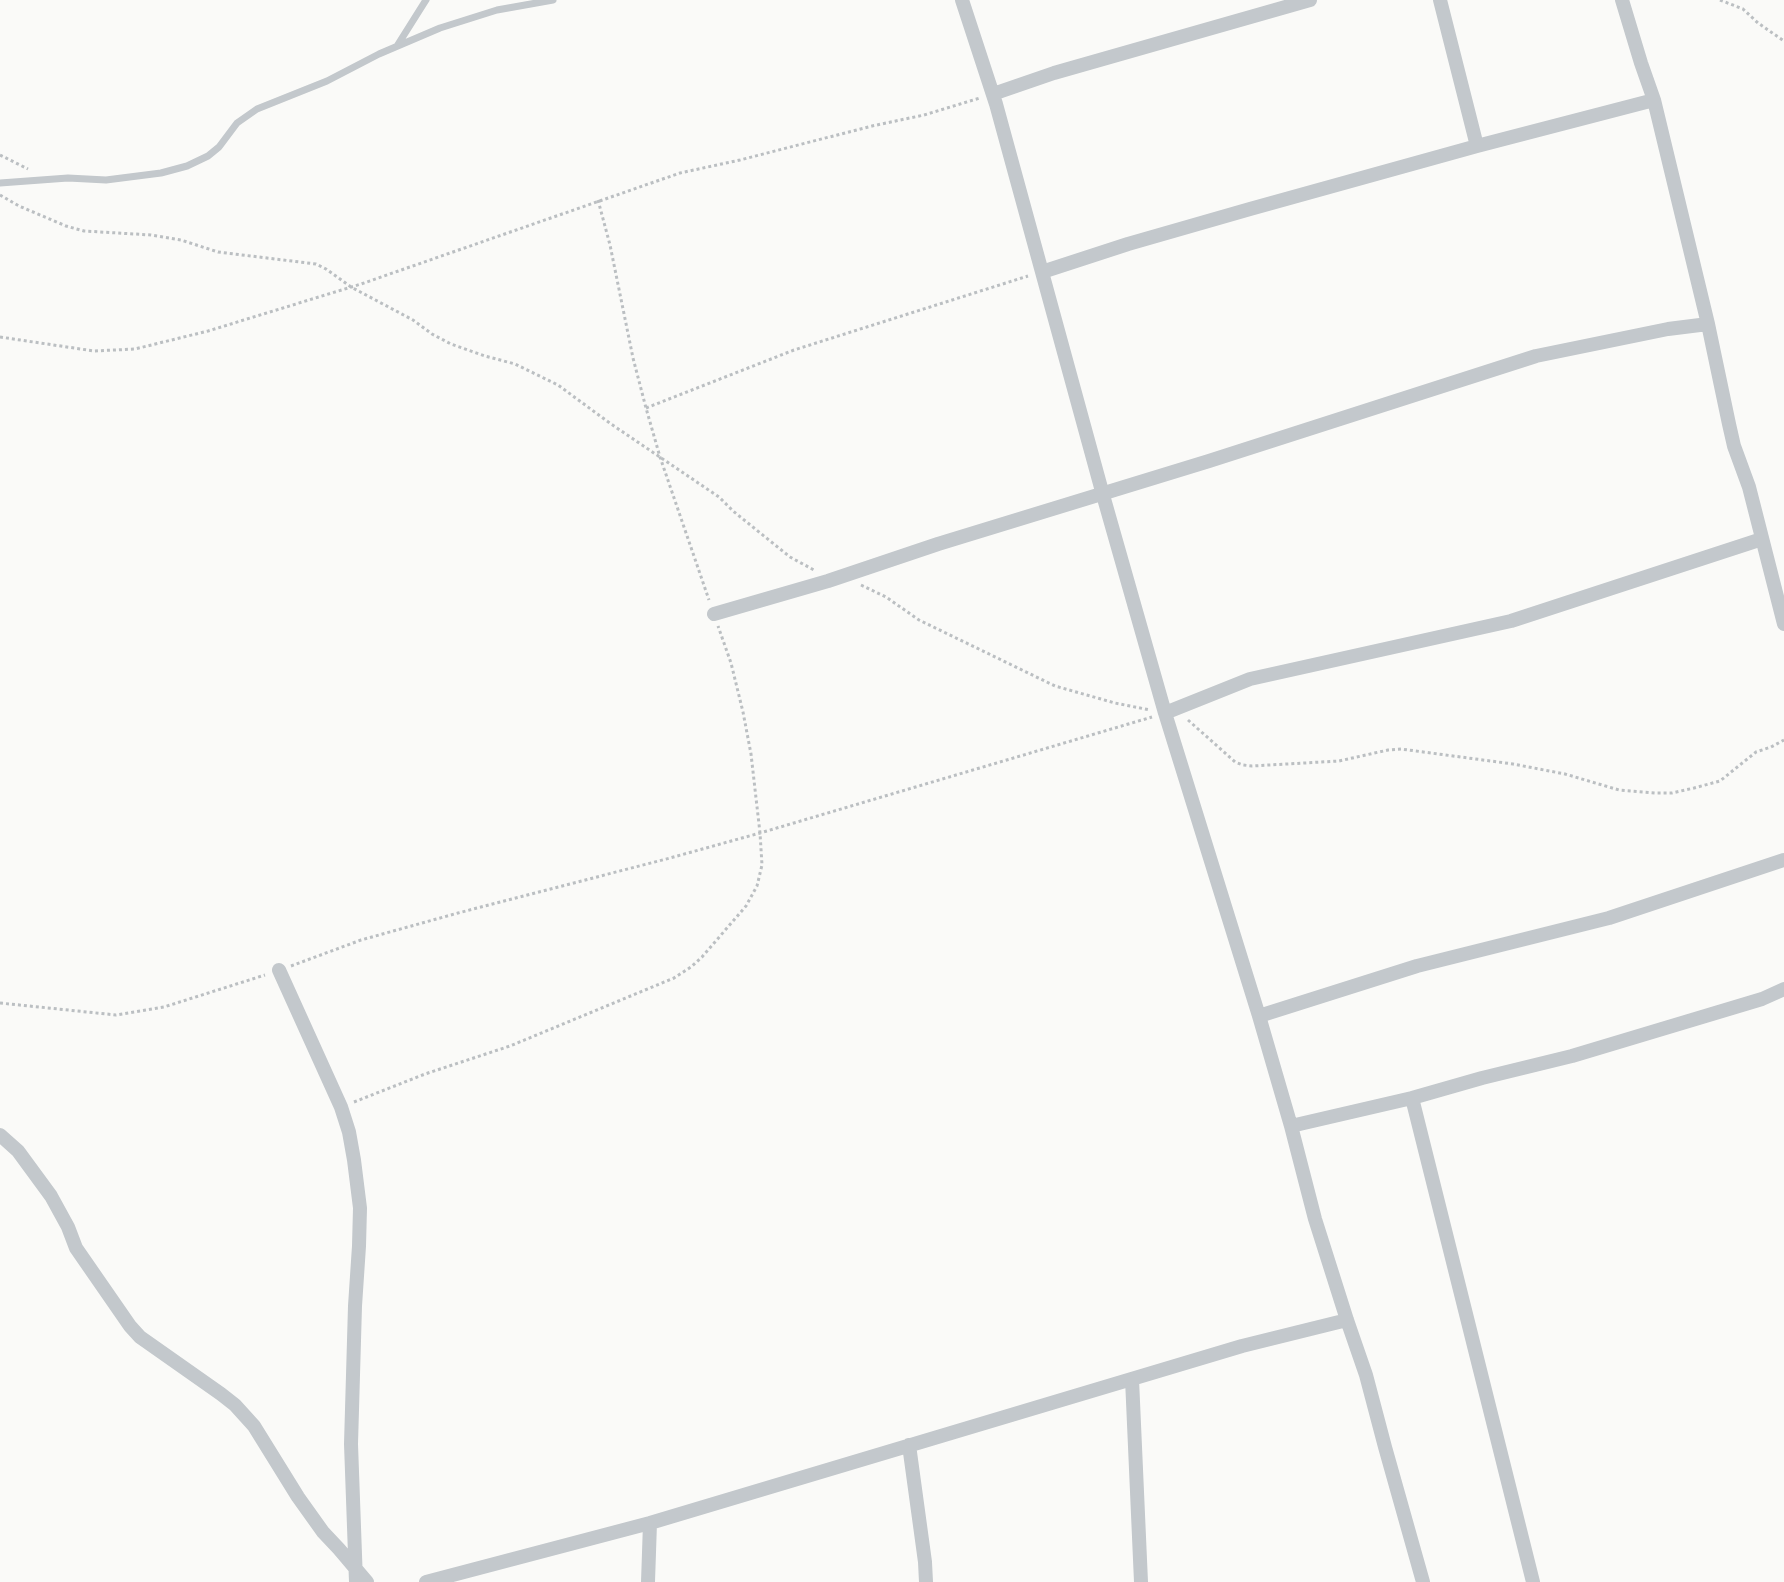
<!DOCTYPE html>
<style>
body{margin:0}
canvas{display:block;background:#fafaf8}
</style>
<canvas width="1784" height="1582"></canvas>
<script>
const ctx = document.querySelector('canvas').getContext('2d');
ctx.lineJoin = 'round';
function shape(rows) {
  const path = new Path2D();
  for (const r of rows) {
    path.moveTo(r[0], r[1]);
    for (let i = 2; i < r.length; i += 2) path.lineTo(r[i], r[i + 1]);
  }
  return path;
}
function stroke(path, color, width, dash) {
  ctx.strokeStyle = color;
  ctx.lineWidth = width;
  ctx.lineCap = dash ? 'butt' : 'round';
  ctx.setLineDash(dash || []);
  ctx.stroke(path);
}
stroke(shape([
 [1720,0,1743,9,1758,23,1784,41],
 [0,155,28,169],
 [0,195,19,206,66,226,84,231,151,235,181,240,218,252,316,264,326,269,351,287,413,320,432,334,451,344,485,356,515,364,558,385,611,424,719,497,733,511,790,557,814,570],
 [598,200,610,245,633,358,646,408,660,457,709,600],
 [0,337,94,351,135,349,208,331,361,284,680,173,740,160,872,126,924,115,980,98],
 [646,408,794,350,1028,276],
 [861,585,886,597,919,620,1055,686,1115,703,1150,710],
 [1188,720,1235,762,1243,765,1252,766,1339,761,1388,750,1401,749,1513,764,1565,774,1619,790,1655,793,1672,793,1694,788,1720,781,1756,752,1771,747,1784,740],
 [291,966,361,940,458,913,670,858,760,833,1152,717],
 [0,1003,116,1015,164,1007,265,975],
 [354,1102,425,1074,510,1046,674,978,691,967,702,957,746,906,757,886,762,865,760,833,751,754,743,712,731,663,718,626]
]), '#bbbfc2', 3, [3, 3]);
stroke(shape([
 [397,46,426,0],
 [0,183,68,178,106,180,161,173,187,166,208,156,219,147,237,123,257,109,327,81,379,54,440,28,497,10,553,0]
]), '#c3c8cc', 7);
stroke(shape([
 [962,0,996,104,1103,495,1165,713,1259,1016,1291,1126,1315,1219,1347,1320,1366,1375,1385,1447,1423,1582],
 [1440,0,1477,146],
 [1622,0,1641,63,1654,100,1708,324,1729,424,1734,446,1749,487,1784,624],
 [993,94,1054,73,1310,0],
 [1042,272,1128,244,1250,209,1477,146,1654,100],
 [714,614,828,581,938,544,1209,461,1536,356,1668,329,1708,324],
 [1165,713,1250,679,1511,621,1762,539],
 [279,970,341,1107,349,1132,354,1160,360,1208,359,1246,355,1306,351,1444,356,1582],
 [1259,1016,1417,966,1609,918,1784,860],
 [1412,1098,1533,1582],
 [1291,1126,1412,1098,1482,1078,1572,1056,1762,999,1784,989],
 [0,1135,18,1151,51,1196,68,1227,76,1248,130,1326,140,1337,221,1394,235,1405,254,1426,298,1497,323,1532,339,1549,367,1582],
 [1132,1379,1141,1582],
 [909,1445,925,1562,926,1582],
 [426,1582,650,1523,1242,1346,1347,1320],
 [648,1582,650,1523]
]), '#c3c8cc', 14);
</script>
